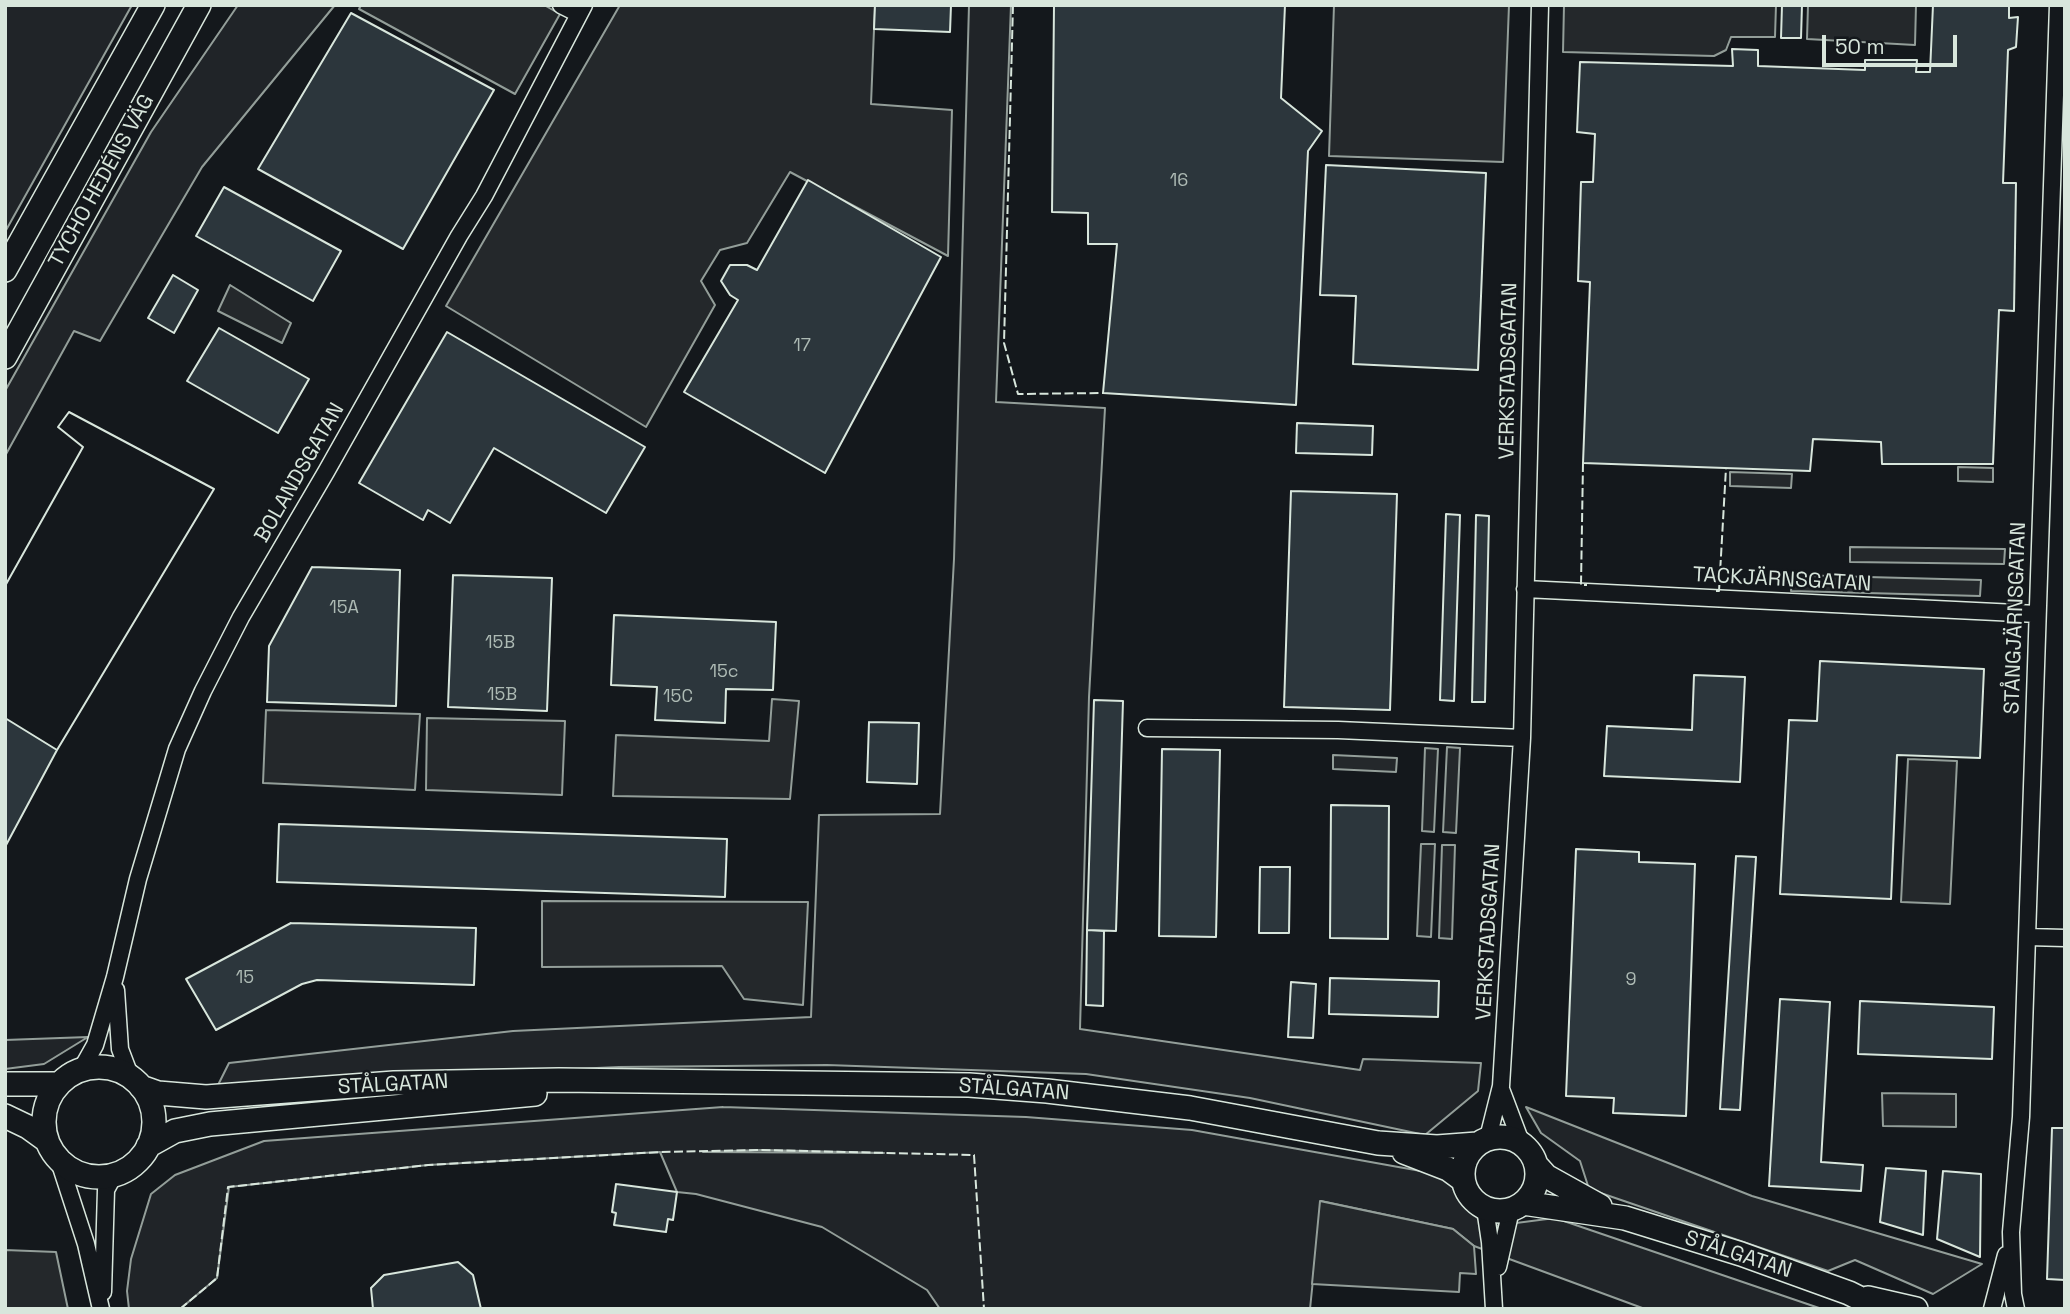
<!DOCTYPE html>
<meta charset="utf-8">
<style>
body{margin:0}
#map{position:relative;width:2070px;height:1314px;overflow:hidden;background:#14181c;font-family:"Space Grotesk",sans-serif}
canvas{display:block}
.frame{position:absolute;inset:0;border:7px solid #d8e6dc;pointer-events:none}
.scale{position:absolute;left:1822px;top:35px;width:135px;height:32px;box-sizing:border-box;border:4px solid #d8e6dc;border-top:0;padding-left:9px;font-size:21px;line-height:24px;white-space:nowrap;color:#d8e6dc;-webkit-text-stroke:5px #14181c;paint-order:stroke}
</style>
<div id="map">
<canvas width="2070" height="1314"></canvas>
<div class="frame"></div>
<div class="scale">50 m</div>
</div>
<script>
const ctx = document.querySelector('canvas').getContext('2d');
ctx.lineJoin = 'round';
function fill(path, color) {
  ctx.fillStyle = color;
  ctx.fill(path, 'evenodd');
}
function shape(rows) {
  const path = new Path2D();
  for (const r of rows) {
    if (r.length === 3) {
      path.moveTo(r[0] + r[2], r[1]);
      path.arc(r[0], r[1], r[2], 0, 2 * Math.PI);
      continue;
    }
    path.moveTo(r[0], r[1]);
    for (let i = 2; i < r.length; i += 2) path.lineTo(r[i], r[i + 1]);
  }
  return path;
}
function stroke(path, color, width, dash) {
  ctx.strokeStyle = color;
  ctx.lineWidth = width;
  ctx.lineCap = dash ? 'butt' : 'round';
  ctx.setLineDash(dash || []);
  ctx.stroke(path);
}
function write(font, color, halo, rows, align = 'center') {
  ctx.font = font + ' "Space Grotesk",sans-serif';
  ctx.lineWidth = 5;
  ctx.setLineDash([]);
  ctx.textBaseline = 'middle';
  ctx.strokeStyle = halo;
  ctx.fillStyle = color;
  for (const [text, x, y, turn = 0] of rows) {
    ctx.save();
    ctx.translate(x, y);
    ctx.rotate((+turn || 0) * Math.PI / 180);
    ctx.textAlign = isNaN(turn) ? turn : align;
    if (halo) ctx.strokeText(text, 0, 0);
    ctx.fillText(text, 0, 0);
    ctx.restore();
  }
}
const green = shape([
 [5,5,132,5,5,232,5,5],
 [238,5,335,5,202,167,100,341,74,331,5,456,5,391,151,132,238,5],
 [969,5,1011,5,996,402,1105,408,1089,697,1080,1029,1360,1070,1363,1059,1481,1063,1478,1091,1425,1135,1250,1098,1086,1074,827,1065,619,1067,218,1085,229,1063,513,1031,811,1017,819,815,940,814,954,559,969,5],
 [88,1037,44,1064,5,1069,5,1040,88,1037],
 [723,1107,1026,1117,1192,1130,1443,1175,1485,1227,1555,1218,1822,1309,1645,1309,1474,1246,1453,1229,1321,1201,1310,1309,940,1309,927,1290,822,1227,696,1194,677,1192,660,1152,428,1165,229,1187,217,1278,180,1309,129,1309,127,1291,131,1259,151,1194,175,1175,264,1141,723,1107],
 [762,1150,884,1153,703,1152,762,1150],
 [1526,1107,1752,1196,1982,1264,1933,1294,1855,1260,1828,1271,1589,1189,1580,1161,1541,1133,1526,1107]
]);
fill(green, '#202428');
stroke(green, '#939e99', 2);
const parking = shape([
 [361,5,544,5,560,14,515,94,359,9,361,5],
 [620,5,875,5,871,104,952,110,948,256,790,172,747,243,720,250,701,281,715,305,646,427,446,306,620,5],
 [1334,5,1509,5,1503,162,1329,156,1334,5],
 [1564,5,1776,5,1775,37,1731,37,1726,50,1714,56,1563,52,1564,5],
 [1808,5,1916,5,1915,45,1807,39,1808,5],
 [230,285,291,323,282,343,218,311,230,285],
 [1958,467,1993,468,1993,482,1958,481,1958,467],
 [1730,472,1792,474,1791,488,1730,486,1730,472],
 [1850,547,2005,549,2004,564,1850,562,1850,547],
 [1792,575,1981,580,1980,596,1791,591,1792,575],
 [772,699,799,701,790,799,613,796,616,735,769,741,772,699],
 [266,710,420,714,415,790,263,783,266,710],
 [427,718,565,721,562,795,426,790,427,718],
 [1447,747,1460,748,1456,833,1443,832,1447,747],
 [1425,748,1438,749,1434,832,1422,831,1425,748],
 [1333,755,1397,758,1396,772,1333,769,1333,755],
 [1908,759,1957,761,1950,904,1901,902,1908,759],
 [1421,844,1435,844,1431,937,1417,936,1421,844],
 [1442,845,1455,845,1452,939,1439,938,1442,845],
 [542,901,808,902,803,1005,744,999,722,966,542,967,542,901],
 [1882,1093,1956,1094,1956,1127,1883,1126,1882,1093],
 [1320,1201,1453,1229,1474,1246,1476,1274,1460,1273,1459,1292,1312,1284,1320,1201],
 [5,1250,56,1252,68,1309,5,1309,5,1250]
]);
fill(parking, '#24282b');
stroke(parking, '#939e99', 2);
const building = shape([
 [875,5,951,5,950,32,874,29,875,5],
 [1054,5,1285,5,1281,98,1322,131,1308,151,1296,405,1103,393,1117,244,1088,244,1088,213,1052,212,1054,5],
 [1782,5,1802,5,1801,38,1781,38,1782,5],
 [1933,5,2009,5,2009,18,2018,17,2016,47,2008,50,2003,183,2016,183,2014,311,1999,310,1993,464,1882,464,1881,442,1813,439,1810,471,1583,463,1590,282,1578,281,1581,182,1593,182,1595,134,1577,132,1580,62,1733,66,1732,49,1758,50,1758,66,1865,70,1865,60,1917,60,1916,72,1930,72,1933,5],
 [351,13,494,90,403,249,258,169,351,13],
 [1326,165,1486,173,1478,370,1353,364,1356,296,1320,295,1326,165],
 [808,180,941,257,825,473,684,392,738,300,730,295,721,281,730,265,747,265,757,270,808,180],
 [224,187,341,251,313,301,196,236,224,187],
 [173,275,198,290,174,333,148,318,173,275],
 [219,328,309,379,278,433,187,381,219,328],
 [447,332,645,447,606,513,494,448,450,523,428,510,423,520,359,483,447,332],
 [69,412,214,489,57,750,5,847,5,586,83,447,58,427,69,412],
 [69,412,214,489,57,750,5,718,5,586,83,447,58,427,69,412],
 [1297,423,1373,426,1372,455,1296,453,1297,423],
 [1291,491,1397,494,1390,710,1284,707,1291,491],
 [1446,514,1460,515,1454,701,1440,700,1446,514],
 [1476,515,1489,516,1485,702,1472,702,1476,515],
 [312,567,400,570,396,706,267,702,269,646,312,567],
 [453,575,552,578,547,711,448,707,453,575],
 [614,615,776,622,773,690,726,689,725,723,655,720,657,687,611,685,614,615],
 [1820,661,1984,669,1980,758,1897,755,1891,899,1780,894,1789,720,1817,721,1820,661],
 [1694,675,1745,677,1740,782,1604,776,1607,726,1692,730,1694,675],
 [1094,700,1123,701,1116,931,1087,930,1094,700],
 [869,722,919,723,917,784,867,782,869,722],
 [1162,749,1220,750,1216,937,1159,936,1162,749],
 [1331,805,1389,806,1388,939,1330,938,1331,805],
 [279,824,727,839,725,897,277,882,279,824],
 [1576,849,1639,852,1639,862,1695,864,1686,1116,1613,1113,1614,1098,1566,1096,1576,849],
 [1736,856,1756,857,1740,1110,1720,1109,1736,856],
 [1260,867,1290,867,1289,933,1259,933,1260,867],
 [291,923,476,928,474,985,317,980,302,984,216,1030,186,979,291,923],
 [1087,930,1104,931,1103,1006,1086,1005,1087,930],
 [1330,978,1439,981,1438,1017,1329,1014,1330,978],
 [1291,982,1316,984,1313,1038,1288,1037,1291,982],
 [1780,999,1830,1002,1821,1162,1863,1165,1861,1191,1769,1186,1780,999],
 [1860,1001,1994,1007,1992,1059,1858,1054,1860,1001],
 [2052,1128,2065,1128,2065,1280,2047,1279,2052,1128],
 [1886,1168,1926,1171,1923,1235,1880,1222,1886,1168],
 [1943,1171,1981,1174,1980,1257,1937,1239,1943,1171],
 [616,1184,677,1192,673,1220,668,1219,666,1232,614,1225,616,1213,612,1212,616,1184],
 [458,1262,473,1275,481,1309,373,1309,371,1288,384,1275,458,1262]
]);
fill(building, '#2c363c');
stroke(building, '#d8e6dc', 2);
const street = shape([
 [561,5,579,14],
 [1525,589,2037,614],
 [1147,728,1338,730,1522,738],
 [2027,937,2065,938],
 [116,990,120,1049,131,1078],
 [81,1070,95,1045,115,977,138,879,177,749,203,691,241,617,326,472,459,236,484,196,584,5],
 [1501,1089,1521,1142],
 [1488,1138,1501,1086,1522,738,1540,5],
 [59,1161,86,1244,101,1309],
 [1485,1208,1490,1242,1494,1309],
 [1498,1267,1511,1210],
 [103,1292,106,1190,113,1177],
 [1992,1309,2006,1255],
 [2016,1309,2013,1294,2011,1232,2021,1117,2058,5]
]);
const secondary = shape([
 [5,270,153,5],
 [5,357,199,5],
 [99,1122,55],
 [5,1084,59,1084],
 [141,1087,158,1093,206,1097,394,1083,559,1080,969,1085,1047,1091,1190,1108,1378,1143,1437,1147,1477,1144],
 [5,1116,28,1127,46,1140],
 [1500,1174,37],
 [148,1146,175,1131,210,1124,535,1094],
 [1404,1152,1448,1169,1463,1180],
 [1537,1166,1546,1176,1600,1206],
 [1523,1203,1625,1218,1741,1254,1849,1293,1881,1309],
 [1868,1298,1916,1309]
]);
stroke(street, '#d8e6dc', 19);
stroke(secondary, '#d8e6dc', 26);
stroke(street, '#14181c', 16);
stroke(secondary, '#14181c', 23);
stroke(shape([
 [1013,5,1004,343,1018,394,1103,393],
 [1583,463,1581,585,1587,585],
 [1716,591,1719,591,1726,468],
 [180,1309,217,1278,228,1187,428,1165,661,1152,762,1150,974,1155,984,1309]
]), '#d8e6dc', 2, [9, 3.5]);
write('18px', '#adbab4', null, [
 ["16",1179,181],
 ["17",802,346],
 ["15A",344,608],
 ["15B",500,643],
 ["15c",724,672],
 ["15B",502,695],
 ["15C",678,697],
 ["15",245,978],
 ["9",1631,980]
]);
write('21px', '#d8e6dc', '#14181c', [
 ["TYCHO HEDÉNS VÄG",102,181,-61],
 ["VERKSTADSGATAN",1509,371,-89],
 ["BOLANDSGATAN",300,473,-60],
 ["TACKJÄRNSGATAN",1782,580,3],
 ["STÅNGJÄRNSGATAN",2016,618,-88],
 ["VERKSTADSGATAN",1489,932,-87],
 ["STÅLGATAN",393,1085,-3],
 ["STÅLGATAN",1014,1090,4],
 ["STÅLGATAN",1738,1255,18]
]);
</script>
